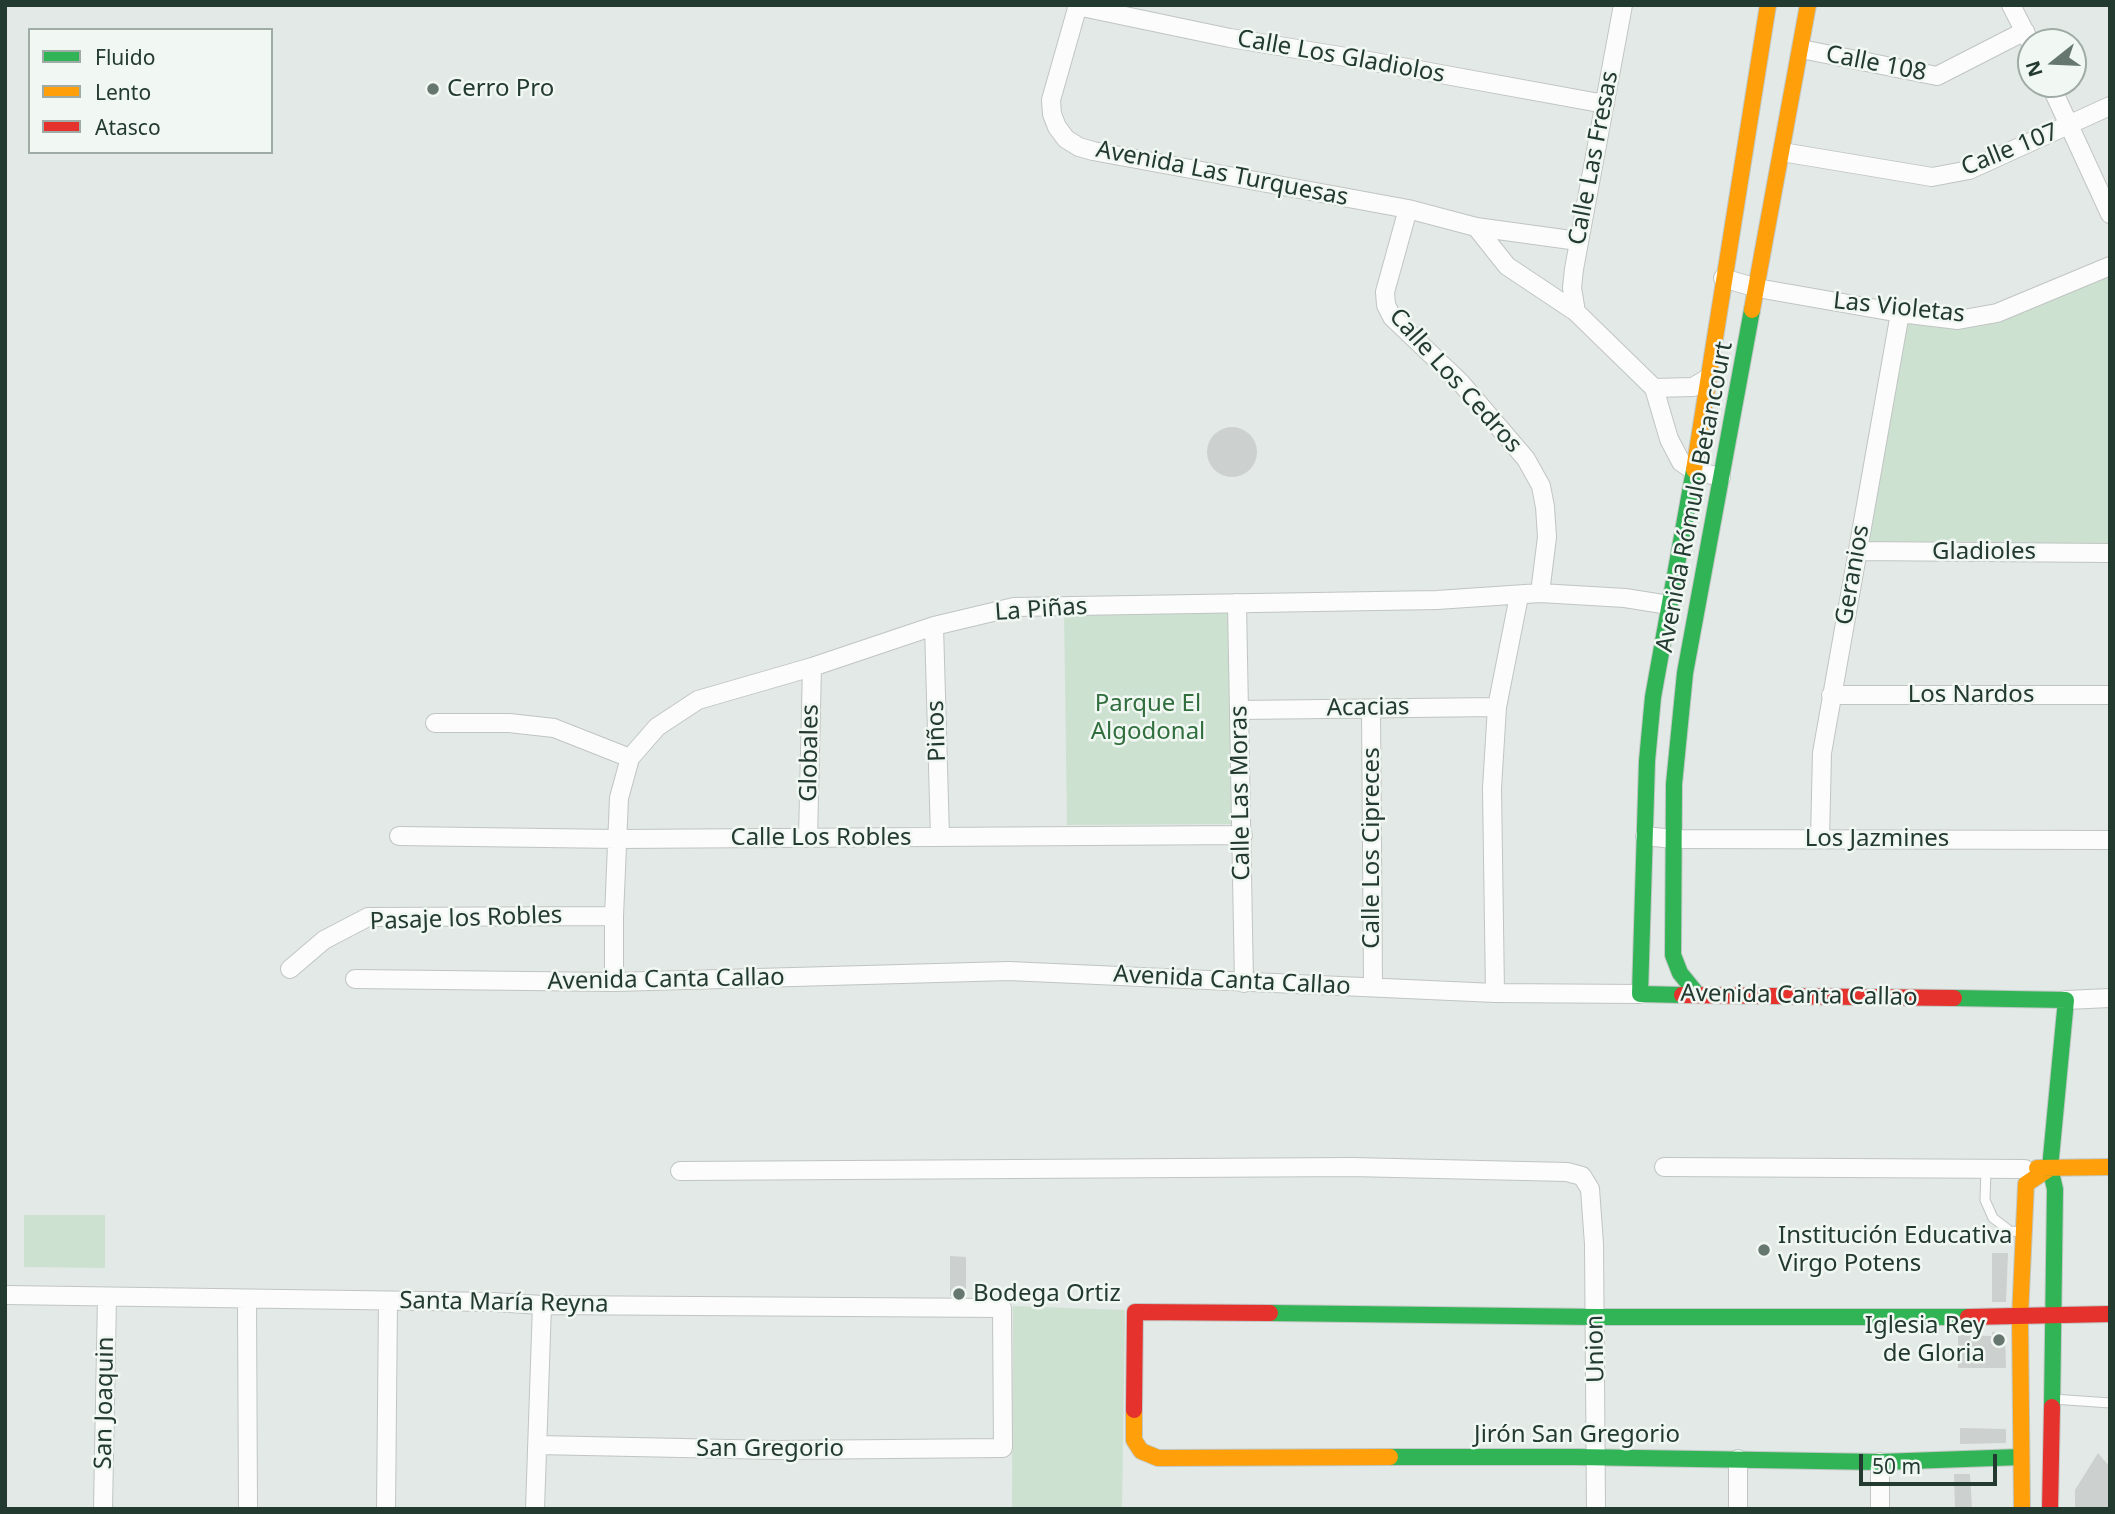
<!DOCTYPE html>
<meta charset="utf-8">
<style>
body{margin:0}
#map{position:relative;width:2115px;height:1514px;overflow:hidden;background:#e3e9e6;font-family:"Noto Sans",sans-serif}
canvas{display:block}
.frame{position:absolute;inset:0;border:7px solid #233a30;pointer-events:none}
.legend{position:absolute;left:28px;top:28px;width:245px;height:126px;box-sizing:border-box;background:#f1f7f3;border:2px solid #9faba5;margin:0;padding:9px 12px;list-style:none;font-size:21px;color:#233a30}
.legend li{display:flex;align-items:center;gap:14px;height:35px}
.legend b{width:35px;border:2px solid #9faba5}
.north{position:absolute;left:2017px;top:28px;width:70px;height:70px;box-sizing:border-box;background:#f1f7f3;border:2px solid #9faba5;border-radius:50%;rotate:252deg;font-size:19px;font-weight:700;line-height:28px;text-align:center;color:#233a30}
.north::after{content:'';display:block;margin:auto;width:24px;height:32px;background:#667770;clip-path:polygon(50% 0,100% 100%,50% 72%,0 100%)}
.scale{position:absolute;left:1859px;top:1454px;width:138px;height:32px;box-sizing:border-box;border:4px solid #233a30;border-top:0;padding-left:9px;font-size:21px;line-height:24px;white-space:nowrap;color:#233a30;-webkit-text-stroke:5px #f1f7f3;paint-order:stroke}
</style>
<div id="map">
<canvas width="2115" height="1514"></canvas>
<div class="frame"></div>
<ul class="legend">
<li><b style="height:9px;background:#30b455"></b>Fluido</li>
<li><b style="height:9px;background:#ff9f0a"></b>Lento</li>
<li><b style="height:9px;background:#e5322d"></b>Atasco</li>
</ul>
<div class="north">N</div>
<div class="scale">50 m</div>
</div>
<script>
const ctx = document.querySelector('canvas').getContext('2d');
ctx.lineJoin = 'round';
function fill(path, color) {
  ctx.fillStyle = color;
  ctx.fill(path, 'evenodd');
}
function shape(rows) {
  const path = new Path2D();
  for (const r of rows) {
    if (r.length === 3) {
      path.moveTo(r[0] + r[2], r[1]);
      path.arc(r[0], r[1], r[2], 0, 2 * Math.PI);
      continue;
    }
    path.moveTo(r[0], r[1]);
    for (let i = 2; i < r.length; i += 2) path.lineTo(r[i], r[i + 1]);
  }
  return path;
}
function stroke(path, color, width, dash) {
  ctx.strokeStyle = color;
  ctx.lineWidth = width;
  ctx.lineCap = dash ? 'butt' : 'round';
  ctx.setLineDash(dash || []);
  ctx.stroke(path);
}
function write(font, color, halo, rows, align = 'center') {
  ctx.font = font + ' "Noto Sans",sans-serif';
  ctx.lineWidth = 5;
  ctx.setLineDash([]);
  ctx.textBaseline = 'middle';
  ctx.strokeStyle = halo;
  ctx.fillStyle = color;
  for (const [text, x, y, turn = 0] of rows) {
    ctx.save();
    ctx.translate(x, y);
    ctx.rotate((+turn || 0) * Math.PI / 180);
    ctx.textAlign = isNaN(turn) ? turn : align;
    if (halo) ctx.strokeText(text, 0, 0);
    ctx.fillText(text, 0, 0);
    ctx.restore();
  }
}
fill(shape([
 [2110,270,2110,545,1867,543,1908,322,1963,328,2001,321],
 [1229,610,1232,824,1067,825,1064,612],
 [24,1215,105,1215,105,1268,24,1267],
 [1013,1306,1125,1310,1122,1509,1012,1509]
]), '#cde1d1');
fill(shape([
 [1232,452,25],
 [1992,1253,2008,1253,2006,1302,1992,1302],
 [950,1256,966,1257,966,1296,950,1296],
 [1992,1332,2005,1334,2006,1368,1958,1368,1958,1335,1992,1336],
 [1960,1428,2006,1429,2006,1443,1960,1444],
 [2098,1453,2110,1467,2110,1509,2075,1509,2075,1490],
 [1954,1474,1970,1474,1972,1509,1955,1509]
]), '#ccd1cf');
const lane = shape([
 [1986,1169,1985,1200,1993,1218,2010,1231,2023,1232],
 [2053,1399,2110,1403]
]);
const street = shape([
 [1078,5,1051,100,1052,114,1057,127,1066,139,1079,147,1093,151,1408,209,1476,227,1507,266,1576,312,1654,388,1669,439,1681,462,1694,471,1721,477],
 [2011,5,2031,44],
 [1077,6,1230,38,1358,59,1605,104],
 [1801,49,1937,76,2025,31],
 [2050,84,2110,214],
 [1782,152,1932,177,1969,170,2110,106],
 [1408,209,1385,292,1386,305,1392,317,1461,383,1526,459,1541,486,1545,507,1547,537,1540,593],
 [1476,227,1578,241],
 [1723,278,1757,288,1900,313,1958,320,1997,313,2110,266],
 [1576,312,1572,288,1574,269,1623,5],
 [1654,388,1693,387,1708,378],
 [1858,551,2110,553],
 [1237,603,1244,983],
 [934,626,940,837],
 [1831,695,2110,695],
 [1371,709,1373,987],
 [1239,710,1497,707],
 [435,723,509,723,554,728,630,758],
 [399,836,618,839,1243,835],
 [1645,836,1673,839,2110,840],
 [808,838,812,667],
 [1820,839,1822,753,1900,313],
 [290,969,324,940,368,917,614,916],
 [355,979,614,982,1009,971,1495,993,1640,994],
 [614,982,614,916,619,798,630,758,657,727,698,700,812,667,934,626,1014,607,1437,600,1540,593,1625,598,1669,605],
 [1495,993,1492,788,1497,707,1519,596],
 [2066,1000,2110,998],
 [1664,1167,2025,1169],
 [680,1171,1352,1167,1567,1172,1582,1176,1590,1189,1594,1244,1596,1509],
 [5,1295,493,1302,542,1305,1002,1308,1003,1448,777,1450,537,1445],
 [247,1299,248,1509],
 [1738,1459,1738,1509],
 [103,1509,107,1297],
 [386,1509,388,1301],
 [535,1509,542,1305],
 [1880,1509,1880,1462]
]);
const fast = shape([
 [1697,994,1680,973,1673,955,1674,784,1685,673,1752,310],
 [1682,995,1640,994,1647,761,1653,697,1694,470],
 [1954,998,2066,1000,2050,1168,2055,1189,2052,1407],
 [1270,1313,1596,1317,1968,1317],
 [1390,1457,1576,1457,1880,1462,2021,1457]
]);
const slow = shape([
 [1752,310,1808,5],
 [1694,470,1768,5],
 [2037,1168,2110,1167],
 [1134,1410,1134,1440,1141,1451,1158,1458,1390,1457],
 [2022,1509,2020,1317,2026,1184,2050,1168]
]);
const jam = shape([
 [1682,995,1954,998],
 [1968,1317,2110,1314],
 [1134,1410,1135,1312,1270,1313],
 [2050,1509,2052,1407]
]);
stroke(lane, '#c0c5c3', 11);
stroke(street, '#c0c5c3', 20);
stroke(fast, '#c1c7c4', 18);
stroke(slow, '#c1c7c4', 18);
stroke(jam, '#c1c7c4', 18);
stroke(lane, '#fbfcfb', 9);
stroke(street, '#fbfcfb', 18);
stroke(fast, '#30b455', 16);
stroke(slow, '#ff9f0a', 16);
stroke(jam, '#e5322d', 16);
for (const [x, y, r, color] of [
 [433,89,7,"#667770"],
 [1764,1250,7,"#667770"],
 [959,1294,7,"#667770"],
 [1999,1340,7,"#667770"]
]) {
  const dot = new Path2D();
  dot.arc(x, y, r, 0, 2 * Math.PI);
  ctx.fillStyle = color;
  ctx.fill(dot);
  stroke(dot, '#f1f7f3', 2.5);
}
write('24px', '#233a30', '#f1f7f3', [
 ["Calle Los Gladiolos",1341,57,10],
 ["Calle 108",1876,64,11],
 ["Calle 107",2010,150,-22],
 ["Calle Las Fresas",1594,158,-79],
 ["Avenida Las Turquesas",1222,174,11],
 ["Las Violetas",1899,308,6],
 ["Calle Los Cedros",1455,381,48],
 ["Avenida Rómulo Betancourt",1695,497,-79],
 ["Gladioles",1984,552],
 ["Geranios",1853,575,-80],
 ["La Piñas",1041,610,-4],
 ["Los Nardos",1971,695],
 ["Acacias",1368,708,-1],
 ["Piños",937,731,-92],
 ["Globales",810,753,-89],
 ["Calle Las Moras",1241,793,-91],
 ["Calle Los Robles",821,838],
 ["Los Jazmines",1877,839],
 ["Calle Los Cipreces",1372,848,-90],
 ["Pasaje los Robles",466,919,-2],
 ["Avenida Canta Callao",666,980,-1],
 ["Avenida Canta Callao",1232,981,3],
 ["Avenida Canta Callao",1799,996,1],
 ["Santa María Reyna",504,1303,1],
 ["Union",1596,1349,-91],
 ["San Joaquin",105,1403,-89],
 ["Jirón San Gregorio",1577,1435],
 ["San Gregorio",770,1449]
]);
write('24px', '#233a30', '#f1f7f3', [
 ["Cerro Pro",447,89],
 ["Institución Educativa",1778,1236],
 ["Virgo Potens",1778,1264],
 ["Bodega Ortiz",973,1294],
 ["Iglesia Rey",1985,1326,"right"],
 ["de Gloria",1985,1354,"right"]
], 'left');
write('24px', '#306e3d', '#f1f7f3', [
 ["Parque El",1148,704],
 ["Algodonal",1148,732]
]);
</script>
